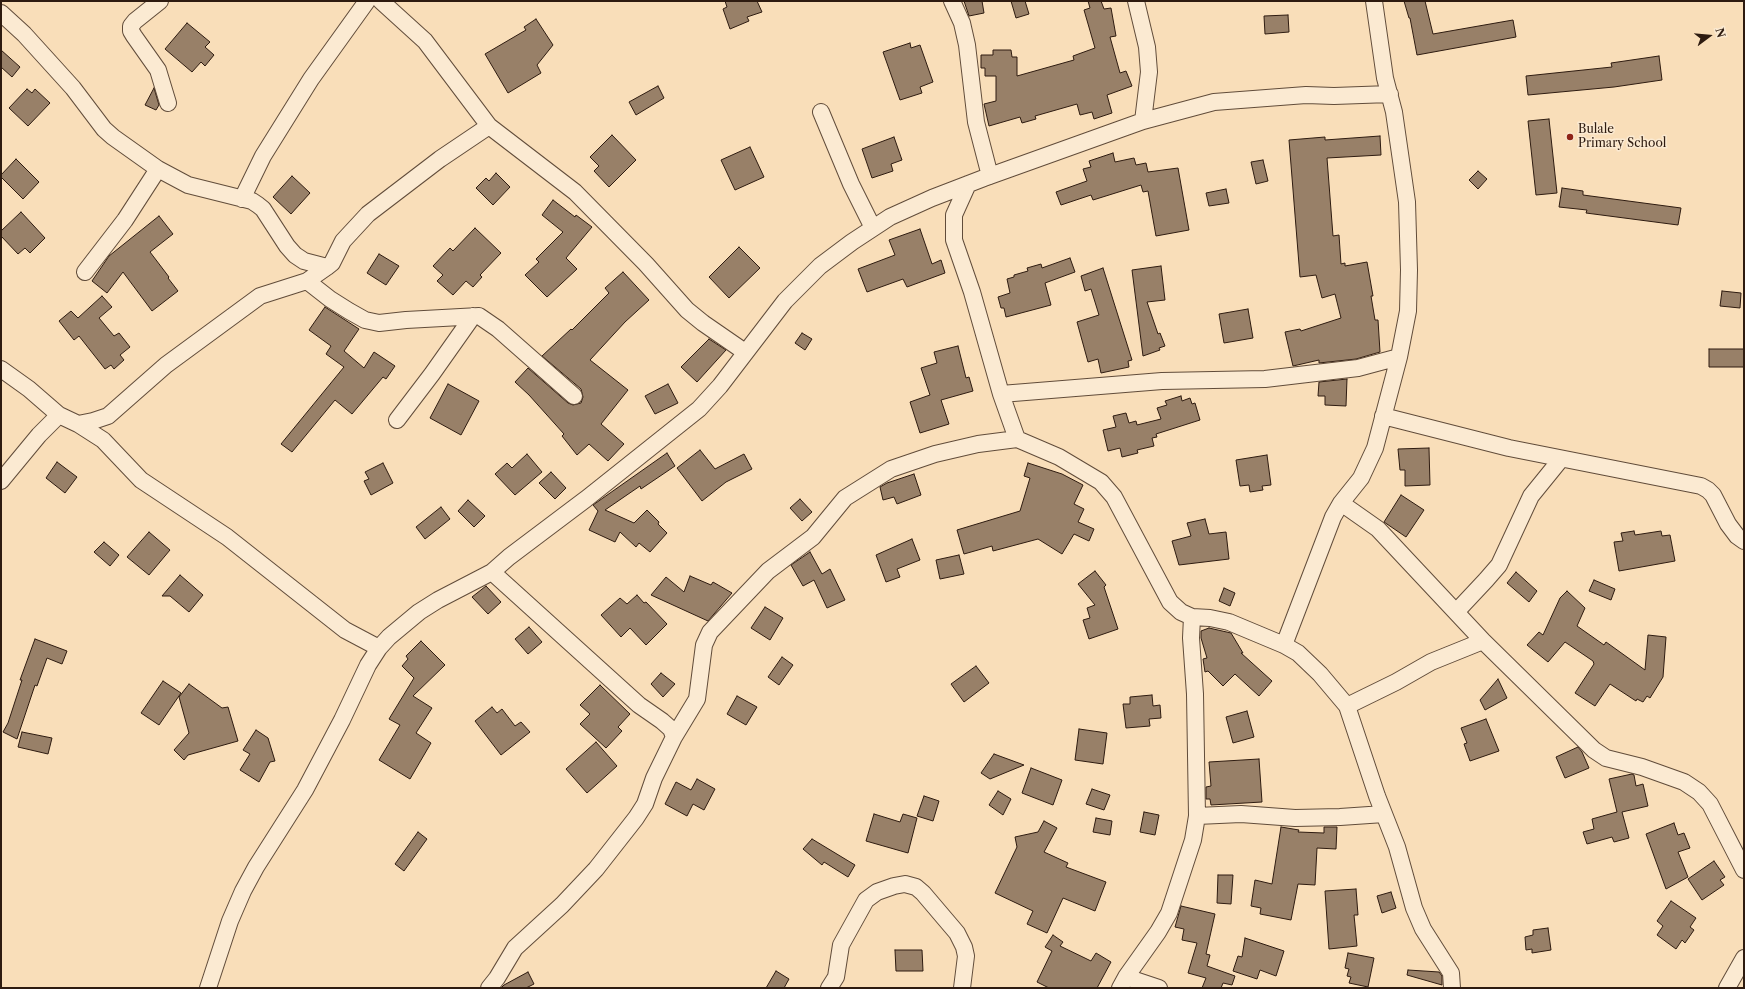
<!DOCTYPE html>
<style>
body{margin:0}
#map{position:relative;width:1745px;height:989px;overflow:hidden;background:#f9deb9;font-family:"Libre Caslon Text",serif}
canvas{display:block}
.frame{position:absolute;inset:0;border:2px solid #2e1b10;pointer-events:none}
.north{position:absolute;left:1689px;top:16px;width:40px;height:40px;-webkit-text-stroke:3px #fbead2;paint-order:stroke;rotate:74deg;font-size:11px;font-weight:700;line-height:16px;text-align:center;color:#2e1b10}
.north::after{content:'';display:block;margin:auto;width:14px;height:18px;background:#2e1b10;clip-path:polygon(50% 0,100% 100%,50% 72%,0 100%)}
</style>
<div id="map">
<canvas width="1745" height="989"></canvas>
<div class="frame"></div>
<div class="north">N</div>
</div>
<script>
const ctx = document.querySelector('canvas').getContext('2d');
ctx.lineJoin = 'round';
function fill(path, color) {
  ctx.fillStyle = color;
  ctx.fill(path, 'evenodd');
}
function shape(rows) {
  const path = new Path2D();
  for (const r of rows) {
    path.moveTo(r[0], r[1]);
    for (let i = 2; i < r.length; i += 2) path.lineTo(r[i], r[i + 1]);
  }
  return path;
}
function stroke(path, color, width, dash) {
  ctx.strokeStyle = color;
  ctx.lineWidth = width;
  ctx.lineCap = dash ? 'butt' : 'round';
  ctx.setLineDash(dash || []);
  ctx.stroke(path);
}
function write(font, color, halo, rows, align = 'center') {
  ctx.font = font + ' "Libre Caslon Text",serif';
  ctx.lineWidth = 3;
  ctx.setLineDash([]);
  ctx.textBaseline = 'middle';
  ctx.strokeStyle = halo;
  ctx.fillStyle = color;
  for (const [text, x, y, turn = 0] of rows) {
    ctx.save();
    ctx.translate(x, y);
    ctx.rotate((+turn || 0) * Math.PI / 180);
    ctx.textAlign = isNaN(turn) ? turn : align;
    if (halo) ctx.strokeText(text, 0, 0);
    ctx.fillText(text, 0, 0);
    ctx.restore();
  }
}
const building = shape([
 [725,1,757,1,762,12,747,17,749,21,730,29,723,9,727,7,725,1],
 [964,1,982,1,984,13,969,16,964,1],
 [1011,1,1025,1,1029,14,1016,18,1011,1],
 [1088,1,1101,1,1104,9,1111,8,1116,36,1110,37,1120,73,1126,71,1132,86,1107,95,1112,113,1094,119,1092,112,1080,115,1077,104,1035,116,1036,119,1022,123,1020,117,989,126,984,104,996,101,996,76,985,76,985,68,981,68,981,55,993,55,993,50,1011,50,1012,57,1017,57,1017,76,1074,60,1073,56,1095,48,1084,10,1090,8,1088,1],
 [1404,1,1425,1,1433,34,1513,20,1516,37,1417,55,1410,18,1409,18,1404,1],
 [1288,15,1289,32,1265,34,1264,16,1288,15],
 [536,19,553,45,537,65,541,73,508,93,485,54,526,30,524,27,536,19],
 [187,23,210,42,205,47,214,55,205,66,201,62,192,72,165,49,187,23],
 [910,43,911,48,920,45,933,82,920,87,922,93,900,100,883,52,910,43],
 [1,50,20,67,12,77,1,67,1,50],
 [1659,56,1662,80,1614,87,1528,95,1526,76,1612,67,1611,63,1659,56],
 [658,86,664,98,636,115,629,102,658,86],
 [154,88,159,105,156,110,145,105,154,88],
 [27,89,32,93,35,89,50,103,28,126,9,108,27,89],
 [1549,119,1557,193,1536,195,1528,121,1549,119],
 [612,135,636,160,609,187,594,171,599,166,590,157,612,135],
 [1380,136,1381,155,1327,158,1333,236,1339,235,1341,264,1345,263,1345,266,1367,262,1373,296,1371,296,1375,320,1378,320,1380,352,1356,359,1319,363,1319,360,1293,366,1285,332,1300,329,1301,331,1341,318,1335,294,1322,298,1316,275,1300,277,1289,140,1325,137,1325,140,1380,136],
 [894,137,902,160,891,164,893,171,872,178,862,149,894,137],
 [750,147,764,177,735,190,721,160,750,147],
 [1113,153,1115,162,1134,158,1136,165,1146,163,1148,172,1178,168,1189,230,1156,236,1148,191,1143,192,1141,185,1093,200,1091,195,1061,205,1056,192,1087,181,1083,169,1091,167,1089,161,1113,153],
 [16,159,39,182,23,199,1,177,1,175,16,159],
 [1263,160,1268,181,1256,184,1251,162,1263,160],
 [1478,171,1487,179,1478,189,1469,180,1478,171],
 [496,173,510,187,493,205,476,188,486,178,489,181,496,173],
 [292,176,310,193,291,214,273,197,292,176],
 [1562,188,1583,191,1583,195,1681,208,1678,225,1586,213,1587,210,1559,207,1562,188],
 [1226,189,1229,203,1209,206,1206,193,1226,189],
 [553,200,575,217,576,215,592,227,566,258,577,269,547,297,525,275,539,262,536,259,563,232,542,215,553,200],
 [21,212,45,238,30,253,25,248,18,254,1,236,1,231,21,212],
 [159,216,173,234,150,252,169,277,168,278,178,291,152,311,123,272,107,293,92,281,109,256,159,216],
 [475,228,501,253,480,275,482,277,473,287,466,281,453,295,437,281,443,275,433,266,450,248,453,251,475,228],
 [920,229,932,264,941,260,945,273,907,287,903,279,867,292,858,269,895,255,889,240,920,229],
 [739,247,760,268,729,298,709,277,739,247],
 [379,254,399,266,386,285,367,273,379,254],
 [1070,258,1075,272,1045,283,1051,305,1006,317,1004,308,1001,308,998,297,1010,293,1007,279,1014,277,1014,275,1028,271,1027,268,1041,264,1042,268,1070,258],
 [1161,266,1165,300,1147,302,1158,334,1160,333,1165,346,1159,348,1160,350,1143,356,1132,270,1161,266],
 [1103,268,1132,360,1128,361,1129,367,1101,373,1098,359,1088,362,1077,322,1099,315,1091,289,1085,291,1081,276,1103,268],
 [623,272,649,300,625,322,590,360,628,390,601,424,624,444,608,461,589,444,577,455,562,436,564,434,529,395,515,382,528,368,568,403,573,405,581,403,583,397,581,389,542,356,571,329,572,330,609,293,605,288,623,272],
 [1722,291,1741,293,1740,308,1720,306,1722,291],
 [102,296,112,307,99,318,114,336,119,333,130,347,120,355,124,360,114,369,111,365,105,369,79,336,74,340,59,321,71,311,78,318,102,296],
 [325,307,359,329,344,351,364,368,374,352,395,366,386,379,383,377,352,414,335,400,292,452,281,444,344,367,326,354,331,346,309,330,325,307],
 [1248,309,1253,338,1224,343,1219,314,1248,309],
 [802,333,812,339,805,350,795,343,802,333],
 [709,339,726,350,697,382,681,367,709,339],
 [958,346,966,378,969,377,973,391,941,400,949,424,920,433,910,402,930,395,921,368,937,363,934,352,958,346],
 [1709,349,1744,349,1744,367,1709,367,1709,349],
 [1347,379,1346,406,1325,405,1325,396,1318,396,1319,382,1347,379],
 [448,384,479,401,461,435,430,418,448,384],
 [668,384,678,403,655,414,645,396,668,384],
 [1181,396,1182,401,1190,398,1192,404,1195,403,1200,420,1156,434,1157,437,1152,438,1154,446,1137,450,1138,453,1122,457,1120,448,1108,451,1103,430,1116,427,1113,416,1126,413,1129,423,1136,421,1137,425,1161,419,1157,408,1167,405,1165,401,1181,396],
 [1429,448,1430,485,1405,486,1405,470,1400,470,1398,449,1429,448],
 [700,450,715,469,744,454,752,469,726,482,702,501,677,468,700,450],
 [667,453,675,466,641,489,640,486,605,510,634,523,647,510,659,522,658,524,667,533,650,552,639,543,636,547,620,532,615,542,589,530,598,511,593,505,667,453],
 [527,454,542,472,515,495,495,474,507,463,512,468,527,454],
 [1267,455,1271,485,1262,486,1263,490,1250,492,1249,485,1240,486,1236,460,1267,455],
 [57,462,77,477,65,493,46,478,57,462],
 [383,463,393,483,371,495,364,481,369,479,365,472,383,463],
 [1028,463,1062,474,1083,485,1074,504,1084,509,1078,522,1094,529,1089,541,1074,534,1062,554,1038,539,993,551,992,546,964,554,957,530,1020,511,1030,478,1024,476,1028,463],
 [551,472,566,488,555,499,539,483,551,472],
 [914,474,921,495,897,504,894,497,883,500,880,487,887,483,914,474],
 [1401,495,1424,510,1406,537,1384,522,1401,495],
 [800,499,812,512,802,521,790,508,800,499],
 [468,500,485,516,474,527,458,511,468,500],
 [441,507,450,519,425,539,416,527,441,507],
 [1205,519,1209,534,1226,532,1229,559,1179,565,1172,541,1191,536,1187,523,1205,519],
 [1634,531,1635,535,1661,531,1662,536,1670,535,1675,561,1619,571,1614,542,1623,541,1621,533,1634,531],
 [149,532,170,550,149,575,127,557,149,532],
 [912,539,920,560,897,569,900,577,886,582,876,555,912,539],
 [104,542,119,555,110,566,94,552,104,542],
 [810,552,822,574,830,569,845,600,827,608,814,580,803,586,791,565,810,552],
 [959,555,964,574,940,579,936,560,959,555],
 [1095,571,1106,585,1104,587,1118,629,1089,639,1083,620,1090,618,1087,608,1095,605,1078,584,1095,571],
 [1516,572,1537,591,1529,602,1507,583,1516,572],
 [180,575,203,595,189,612,170,596,162,596,180,575],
 [690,576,711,585,713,582,732,593,708,621,651,595,666,577,684,592,690,576],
 [1594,580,1615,589,1611,600,1589,591,1594,580],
 [486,586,501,602,488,614,472,597,486,586],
 [1224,588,1235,593,1230,606,1219,601,1224,588],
 [1567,591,1585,608,1577,626,1604,645,1606,642,1645,670,1648,635,1666,637,1663,677,1650,698,1647,696,1643,702,1637,699,1636,701,1610,684,1595,706,1575,693,1594,664,1593,661,1565,642,1548,662,1527,645,1539,632,1543,635,1560,598,1567,591],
 [637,595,644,603,646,602,667,624,646,645,630,628,621,637,601,615,620,598,627,604,637,595],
 [765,607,783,618,770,640,751,628,765,607],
 [529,627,542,642,528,654,515,639,529,627],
 [1209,628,1231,633,1243,653,1241,653,1272,681,1259,696,1235,674,1223,686,1208,671,1205,672,1203,659,1207,658,1201,638,1201,631,1209,628],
 [35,639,67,651,62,664,47,658,37,686,35,685,17,739,3,732,8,723,22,680,20,680,35,639],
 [421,641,445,665,413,696,432,708,416,733,431,743,410,779,379,760,400,725,389,719,414,678,402,666,408,659,406,656,421,641],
 [782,657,793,665,779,685,768,677,782,657],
 [976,666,989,683,964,702,951,684,976,666],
 [661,673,675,684,663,697,651,684,661,673],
 [1498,679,1507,698,1485,710,1480,700,1498,679],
 [163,681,181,693,159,725,141,713,163,681],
 [189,684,222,708,228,707,238,741,188,755,184,760,174,750,189,733,179,697,189,684],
 [600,685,630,714,618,727,622,731,606,748,580,724,590,714,580,705,600,685],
 [1152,695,1153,706,1160,705,1161,718,1149,719,1150,726,1126,728,1123,704,1130,704,1130,697,1152,695],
 [737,696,757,707,746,725,727,714,737,696],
 [492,707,497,713,502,709,515,726,521,722,530,732,501,755,475,721,492,707],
 [1247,711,1254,737,1233,743,1226,717,1247,711],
 [1486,719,1499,751,1470,761,1464,744,1467,743,1461,728,1486,719],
 [1079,729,1107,733,1103,764,1075,760,1079,729],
 [256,730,268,738,275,761,270,762,259,782,240,770,250,754,243,750,256,730],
 [22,732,52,738,48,754,18,747,22,732],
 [596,742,617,766,587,793,566,769,596,742],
 [1578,747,1582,752,1589,768,1565,778,1556,757,1578,747],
 [994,754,1024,765,990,779,981,773,994,754],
 [1259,759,1262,802,1211,805,1210,799,1206,799,1206,787,1211,786,1209,762,1259,759],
 [1031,768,1062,780,1053,805,1022,793,1031,768],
 [1632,774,1634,775,1636,786,1643,784,1648,806,1622,812,1629,838,1614,842,1612,837,1587,844,1583,832,1594,829,1592,819,1617,812,1609,779,1632,774],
 [697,779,715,789,704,810,693,804,687,816,665,804,676,782,691,790,697,779],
 [1092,789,1110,795,1104,810,1086,804,1092,789],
 [998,791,1011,799,1003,815,989,805,998,791],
 [924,796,939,801,933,821,917,816,924,796],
 [1144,812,1159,815,1155,835,1140,832,1144,812],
 [874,814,900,822,903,814,917,818,908,853,866,841,874,814],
 [1096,818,1112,821,1110,835,1093,832,1096,818],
 [1044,821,1057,828,1044,852,1068,863,1066,867,1106,882,1095,911,1063,898,1047,933,1027,924,1033,911,995,893,1017,847,1015,837,1038,832,1044,821],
 [1674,823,1678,835,1684,833,1690,848,1678,852,1688,877,1666,889,1646,834,1674,823],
 [1281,827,1299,830,1298,832,1324,833,1324,827,1337,827,1336,849,1317,848,1315,885,1298,884,1291,920,1260,914,1261,908,1251,906,1255,880,1272,884,1281,827],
 [418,832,427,839,404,871,395,864,418,832],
 [812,839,855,865,848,877,824,862,822,865,803,849,812,839],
 [1714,861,1725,877,1720,880,1724,885,1702,900,1688,879,1714,861],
 [1218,875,1233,875,1231,904,1217,903,1218,875],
 [1356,889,1358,915,1354,915,1357,946,1329,949,1325,891,1356,889],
 [1391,892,1396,908,1382,913,1377,896,1391,892],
 [1671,901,1696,918,1690,927,1694,930,1685,943,1682,940,1676,949,1657,935,1663,926,1657,921,1671,901],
 [1181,906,1215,914,1206,954,1210,955,1207,966,1235,976,1232,985,1223,983,1221,988,1202,988,1206,978,1188,973,1197,943,1182,940,1184,929,1175,927,1181,906],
 [1548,928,1551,950,1532,953,1532,949,1526,950,1525,937,1533,935,1533,930,1548,928],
 [1053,935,1063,942,1060,946,1091,961,1096,953,1111,962,1097,988,1049,988,1037,982,1052,951,1045,947,1053,935],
 [1245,938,1284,951,1276,976,1260,970,1257,979,1233,971,1238,956,1242,957,1245,938],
 [895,950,922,950,923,971,896,971,895,950],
 [1348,953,1374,958,1368,987,1349,983,1351,977,1347,976,1349,969,1345,968,1348,953],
 [1408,970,1439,972,1442,976,1442,985,1407,975,1408,970],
 [776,971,789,979,784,988,766,988,776,971],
 [528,972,534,984,526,988,501,988,504,985,528,972]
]);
fill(building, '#988068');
stroke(building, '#2e1b10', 1);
const street = shape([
 [160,1,135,21,131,26,131,31,134,36,158,70,168,103],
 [381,1,425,41,489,126,575,192,646,264,687,310,703,323,745,352],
 [952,1,962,23,967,45,976,122,990,176],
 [1136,1,1147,47,1149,72,1143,121],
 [1,13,24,34,73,88,104,129,113,137,158,169,188,185,252,201,258,205,263,209,287,246,295,255,304,261,327,267],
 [821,112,851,184,873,228],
 [968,184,954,215,954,240,972,292,1001,394,1017,439],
 [242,199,263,156,311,79,367,1],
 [85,272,125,220,158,169],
 [307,281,330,299,349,311,365,320,379,323,406,320,479,316,498,329,574,396],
 [1,369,29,389,59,415,78,424,103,440,141,480,227,537,345,630,379,648],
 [1001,394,1162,381,1265,379,1358,368,1399,357],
 [1383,416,1509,448,1701,486,1708,490,1713,495,1728,524,1737,536,1744,541],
 [397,420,432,374,473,316],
 [78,424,93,421,108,416,166,365,260,296,307,281,327,267,332,263,343,241,368,214,440,159,489,126],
 [1,481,39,435,59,415],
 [1341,503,1378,529,1483,641,1594,750,1606,758,1642,767,1684,782,1699,792,1710,804,1744,870],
 [1456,612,1486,580,1499,565,1531,496,1561,459],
 [1284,645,1333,517,1341,503,1361,478,1375,448,1399,357,1408,311,1409,270,1407,202,1394,112,1385,78,1374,1],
 [1347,706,1396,682,1431,662,1483,641],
 [674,737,697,699,704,645,710,632,768,571,813,537,845,498,891,469,935,454,978,444,1017,439,1059,457,1101,482,1114,497,1170,602,1181,612,1192,617,1210,618,1229,622,1284,645,1298,653,1320,674,1347,706,1377,796,1397,847,1414,908,1423,929,1451,973,1452,988],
 [1197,816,1241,814,1295,818,1340,817,1384,814],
 [1126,977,1159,988],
 [208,988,230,921,243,891,256,867,305,790,342,720,368,665,379,648,389,637,419,612,438,600,492,572,509,557,586,499,699,409,720,386,785,301,820,266,852,242,890,217,932,198,984,178,1143,121,1214,102,1306,95,1334,96,1390,94],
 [489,988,497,978,515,948,562,905,596,869,636,818,645,804,654,778,674,737,671,729,662,721,639,705,492,572],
 [829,988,836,977,841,945,866,900,877,892,894,886,905,884,916,887,923,893,957,933,964,947,966,956,962,988],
 [1120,988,1126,977,1158,932,1169,913,1193,840,1197,816,1195,694,1191,638,1192,617],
 [1727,988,1744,958]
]);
stroke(street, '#614c3a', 18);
stroke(street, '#fbead2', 16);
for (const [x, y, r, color] of [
 [1570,137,4,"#8f2418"]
]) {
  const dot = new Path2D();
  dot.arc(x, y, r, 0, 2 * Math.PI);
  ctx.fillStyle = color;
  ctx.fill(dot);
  stroke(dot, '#fbead2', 1.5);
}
write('12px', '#2e1b10', '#fbead2', [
 ["Bulale",1578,130],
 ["Primary School",1578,144]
], 'left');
</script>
